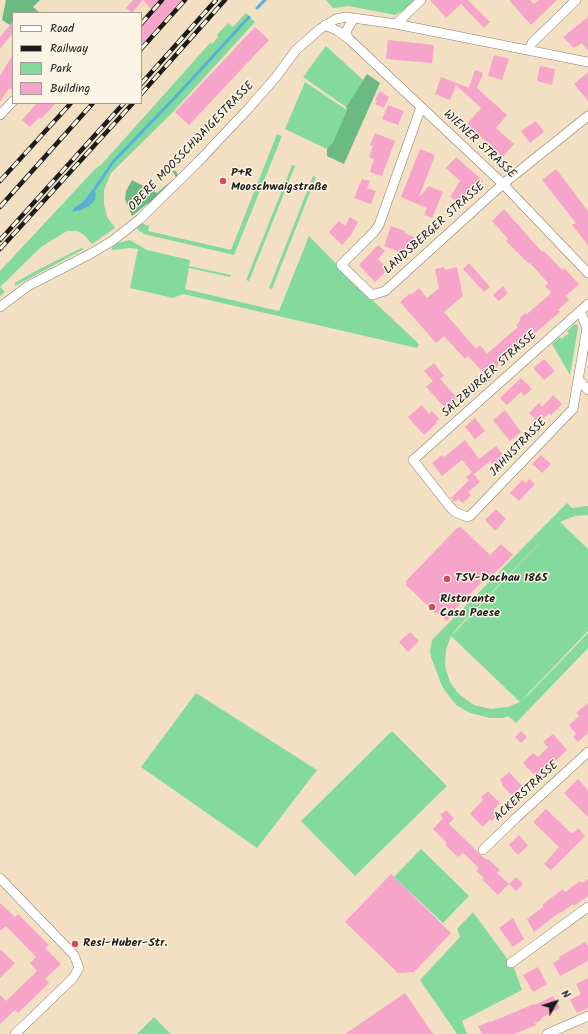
<!DOCTYPE html>
<meta charset="utf-8">
<style>
body{margin:0}
#map{position:relative;width:588px;height:1034px;overflow:hidden;background:#f3e0c2;font-family:Kalam,sans-serif}
canvas{display:block}
.legend{position:absolute;left:12px;top:12px;width:130px;height:92px;box-sizing:border-box;background:#fcf5e5;border:1px solid #a29e95;margin:0;padding:5px 7px;list-style:none;font-size:12px;color:#1c1c1c}
.legend li{display:flex;align-items:center;gap:8px;height:20px}
.legend b{width:20px;border:1px solid #a29e95}
.north{position:absolute;left:536px;top:982px;width:40px;height:40px;-webkit-text-stroke:3px #fcf5e5;paint-order:stroke;rotate:51deg;font-size:11px;font-weight:700;line-height:16px;text-align:center;color:#1c1c1c}
.north::after{content:'';display:block;margin:auto;width:14px;height:18px;background:#1c1c1c;clip-path:polygon(50% 0,100% 100%,50% 72%,0 100%)}
</style>
<div id="map">
<canvas width="588" height="1034"></canvas>
<ul class="legend">
<li><b style="height:5px;background:#fff"></b>Road</li>
<li><b style="height:5px;background:#1c1c1c"></b>Railway</li>
<li><b style="height:11px;background:#84da9d"></b>Park</li>
<li><b style="height:11px;background:#f7a4cb"></b>Building</li>
</ul>
<div class="north">N</div>
</div>
<script>
const ctx = document.querySelector('canvas').getContext('2d');
ctx.lineJoin = 'round';
function fill(path, color) {
  ctx.fillStyle = color;
  ctx.fill(path, 'evenodd');
}
function shape(rows) {
  const path = new Path2D();
  for (const r of rows) {
    path.moveTo(r[0], r[1]);
    for (let i = 2; i < r.length; i += 2) path.lineTo(r[i], r[i + 1]);
  }
  return path;
}
function stroke(path, color, width, dash) {
  ctx.strokeStyle = color;
  ctx.lineWidth = width;
  ctx.lineCap = dash ? 'butt' : 'round';
  ctx.setLineDash(dash || []);
  ctx.stroke(path);
}
function write(font, color, halo, rows, align = 'center') {
  ctx.font = font + ' Kalam,sans-serif';
  ctx.lineWidth = 3;
  ctx.setLineDash([]);
  ctx.textBaseline = 'middle';
  ctx.strokeStyle = halo;
  ctx.fillStyle = color;
  for (const [text, x, y, turn = 0] of rows) {
    ctx.save();
    ctx.translate(x, y);
    ctx.rotate((+turn || 0) * Math.PI / 180);
    ctx.textAlign = isNaN(turn) ? turn : align;
    if (halo) ctx.strokeText(text, 0, 0);
    ctx.fillText(text, 0, 0);
    ctx.restore();
  }
}
fill(shape([
 [326,0,415,0,407,8,395,15,349,6,333,8],
 [246,13,255,22,172,113,111,173,104,190,104,204,107,217,115,228,92,244,85,236,78,231,67,231,41,247,0,287,5,292,0,296,0,271,95,169,101,165,210,43,212,44,218,37,217,35,228,23,233,27],
 [326,46,363,80,346,107,303,77],
 [305,82,347,110,333,142,327,149,285,129],
 [277,134,282,136,234,255,144,234,137,229,137,226,141,223,149,226,148,231,231,250],
 [292,165,295,166,249,281,246,280],
 [313,176,316,177,272,289,269,288],
 [309,236,368,296,419,344,417,348,183,294,173,298,130,288,138,249,130,248,113,250,111,248,118,243,130,240,147,250,190,260,189,266,231,275,230,277,189,268,185,289,279,311],
 [81,248,84,249,15,286,15,283,32,273],
 [575,324,578,325,578,328,570,375,552,344,560,337,561,339,569,333,567,331],
 [567,503,572,508,588,506,588,515,575,516,560,522,588,549,588,631,522,700,529,694,588,633,588,648,516,723,508,716,504,718,490,718,470,713,456,705,446,692,442,686,431,657,430,651,432,640],
 [558,524,453,634,452,634,460,625],
 [451,636,520,702,507,707,491,709,474,705,459,694,450,682,445,666,446,650],
 [196,693,317,770,257,848,141,767],
 [392,731,447,786,355,876,301,821],
 [421,849,469,896,443,923,394,877],
 [473,912,514,968,522,990,462,1021,467,1034,457,1034,420,980,460,937,457,929],
 [154,1017,171,1034,137,1034]
]), '#84da9d');
fill(shape([
 [6,0,40,0,33,7,40,13,13,13,13,27,2,20],
 [367,74,380,83,344,164,327,156,327,149,333,142,347,110,346,107],
 [172,171,176,171,178,176,154,202,147,204,132,216,125,199,126,191,132,180,157,193,176,177]
]), '#6bba84');
fill(shape([
 [92,190,96,193,95,200,89,206,81,210,72,212,74,208,83,202]
]), '#58b1d5');
stroke(shape([
 [257,8,265,0],
 [92,193,113,162,183,89,249,17]
]), '#58b1d5', 3);
fill(shape([
 [133,0,181,0,141,45,141,26,154,12,143,0,132,13,126,8],
 [430,0,468,0,490,22,484,28,461,4,446,18],
 [509,0,530,0,534,4,539,0,557,0,531,25],
 [588,17,588,50,582,43,574,48,563,37],
 [13,21,13,33,0,49,0,37],
 [255,27,269,40,189,125,175,112],
 [388,40,434,45,432,63,386,59],
 [13,54,13,90,9,88,0,102,0,76],
 [494,55,509,59,502,80,488,76],
 [540,66,555,69,552,85,537,81],
 [475,70,483,73,477,88,507,115,496,128,514,144,503,157,467,124,481,108,456,85,450,100,435,94,441,77,469,88],
 [588,72,588,101,574,84],
 [380,91,389,97,384,108,375,104,377,101,375,100],
 [37,103,56,103,41,119,39,117,30,127,22,120],
 [388,105,404,111,398,125,382,119],
 [536,121,544,132,530,143,521,131],
 [375,133,395,141,382,176,370,172,374,159,369,157,373,146,370,145],
 [420,149,435,155,419,197,429,186,443,192,432,218,424,215,427,208,401,197],
 [456,157,483,181,473,192,470,189,461,204,450,197,460,181,446,168],
 [556,169,588,211,588,245,572,225,576,223,542,180],
 [362,179,370,181,367,188,376,191,371,204,354,198],
 [504,209,542,252,544,251,562,270,564,268,579,284,566,296,569,300,558,310,560,312,497,365,498,366,489,375,492,379,485,385,478,377,483,372,468,356,465,359,444,336,436,343,400,302,410,293,411,295,419,288,427,298,439,288,435,269,444,267,445,270,457,267,463,296,444,312,476,349,480,345,487,354,506,337,518,327,516,325,521,320,519,318,526,313,527,314,549,295,551,292,545,286,548,283,530,263,529,264,506,241,508,239,492,221],
 [350,217,358,222,351,235,342,245,329,232,339,221,345,226],
 [391,226,405,231,404,233,414,237,407,255,384,246],
 [378,245,385,251,378,259,388,269,375,282,359,265],
 [469,263,490,287,484,292,463,269],
 [503,286,508,293,499,301,493,295],
 [544,359,555,371,544,380,533,368],
 [434,363,444,376,440,379,458,399,446,409,426,387,433,381,424,371],
 [521,378,532,389,524,396,521,392,507,405,500,398],
 [553,395,562,404,551,415,549,413,539,423,529,413,539,403,542,407],
 [422,405,429,414,432,411,439,419,436,421,437,423,424,435,408,417],
 [505,410,521,432,510,441,493,420],
 [475,418,485,431,475,439,465,427],
 [465,440,479,459,496,446,507,460,496,468,490,461,474,474,480,482,468,492,471,495,463,503,458,499,454,502,451,498,469,480,466,477,472,472,462,460,442,476,432,463,442,455,444,457],
 [541,455,551,464,542,473,532,464],
 [529,479,535,484,519,501,510,493,522,480,526,483],
 [496,509,506,519,495,531,485,520],
 [461,527,490,555,501,544,513,555,491,577,489,575,451,613,452,615,447,621,436,612,435,613,406,585,406,581,457,528],
 [410,632,419,641,408,652,399,642],
 [588,703,588,733,578,742,573,737,576,734,569,725,579,716,576,713],
 [521,731,527,737,521,743,515,737],
 [553,734,567,750,537,778,523,763,533,753,538,757,548,747,543,742],
 [509,772,522,786,513,794,510,794,501,784,502,783,500,780],
 [578,779,588,790,588,817,564,793],
 [488,791,500,803,493,810,497,815,492,821,490,819,483,827,470,814,483,800,481,797],
 [546,809,572,834,578,828,585,836,551,870,544,864,559,847,533,822],
 [446,810,454,818,449,824,477,851,479,854,487,860,488,859,500,870,497,873,509,884,498,895,482,879,484,878,476,871,479,868,463,853,458,857,445,845,447,843,433,829,443,818,440,815],
 [519,835,528,845,518,855,509,845],
 [391,874,451,933,414,972,398,973,345,922],
 [516,877,523,884,516,891,509,884],
 [588,879,588,896,574,906,573,904,561,913,560,912,534,932,527,919,543,907,543,904,563,889,565,892,580,881,582,883],
 [0,903,15,917,18,914,49,945,45,948,61,964,45,979,49,983,18,1013,15,1010,0,1024,0,995,6,1001,37,971,30,963,36,957,6,926,0,931],
 [513,918,524,939,513,947,499,928],
 [585,942,588,946,588,961,560,976,553,963,560,959,559,957],
 [0,949,15,963,0,978],
 [538,967,547,984,533,992,523,975],
 [588,978,588,1008,577,1013,570,1000,581,994,576,984],
 [405,993,433,1034,345,1034],
 [553,996,560,1008,541,1018,541,1020,535,1023,536,1025,515,1034,482,1034,478,1026,491,1021,491,1022,534,1004,535,1005]
]), '#f7a4cb');
const street = shape([
 [396,24,421,0],
 [325,25,338,31,349,39,503,184,588,273],
 [349,39,346,34,347,30,352,21,356,18],
 [529,50,532,43,576,0],
 [421,107,379,225,374,232,341,265,372,295,385,291,503,184,588,116],
 [0,115,13,101],
 [0,307,28,286,92,253,112,241,140,219,198,162,248,109,276,77,296,50,320,29,336,19,346,17,396,24,588,62],
 [580,311,587,328,573,409,470,516,467,517,455,512,450,507,413,460,588,304],
 [579,380,588,390],
 [483,850,516,818,588,752],
 [0,878,74,955,79,968,73,978,15,1034],
 [511,963,588,907],
 [547,1034,588,1016]
]);
stroke(street, '#887e6f', 10);
stroke(street, '#fff', 9);
const rail = shape([
 [141,24,162,0],
 [141,49,185,0],
 [141,84,216,0],
 [141,94,225,0],
 [0,181,71,103],
 [0,207,93,103],
 [0,240,124,103],
 [0,249,133,103]
]);
stroke(rail, '#1c1c1c', 4.5);
stroke(rail, '#fcf5e5', 3, [9]);
for (const [x, y, r, color] of [
 [223,181,4,"#d1495b"],
 [447,579,4,"#d1495b"],
 [432,607,4,"#d1495b"],
 [75,944,4,"#d1495b"]
]) {
  const dot = new Path2D();
  dot.arc(x, y, r, 0, 2 * Math.PI);
  ctx.fillStyle = color;
  ctx.fill(dot);
  stroke(dot, '#fcf5e5', 1.5);
}
write('12px', '#1c1c1c', '#fcf5e5', [
 ["WIENER STRASSE",479,145,43],
 ["OBERE MOOSSCHWAIGESTRASSE",192,147,-46],
 ["LANDSBERGER STRASSE",435,229,-42],
 ["SALZBURGER STRASSE",490,375,-42],
 ["JAHNSTRASSE",519,448,-46],
 ["ACKERSTRASSE",527,792,-43]
]);
write('bold 12px', '#1c1c1c', '#fcf5e5', [
 ["P+R",231,174],
 ["Mooschwaigstraße",231,188],
 ["TSV-Dachau 1865",455,579],
 ["Ristorante",440,600],
 ["Casa Paese",440,614],
 ["Resi-Huber-Str.",83,944]
], 'left');
</script>
